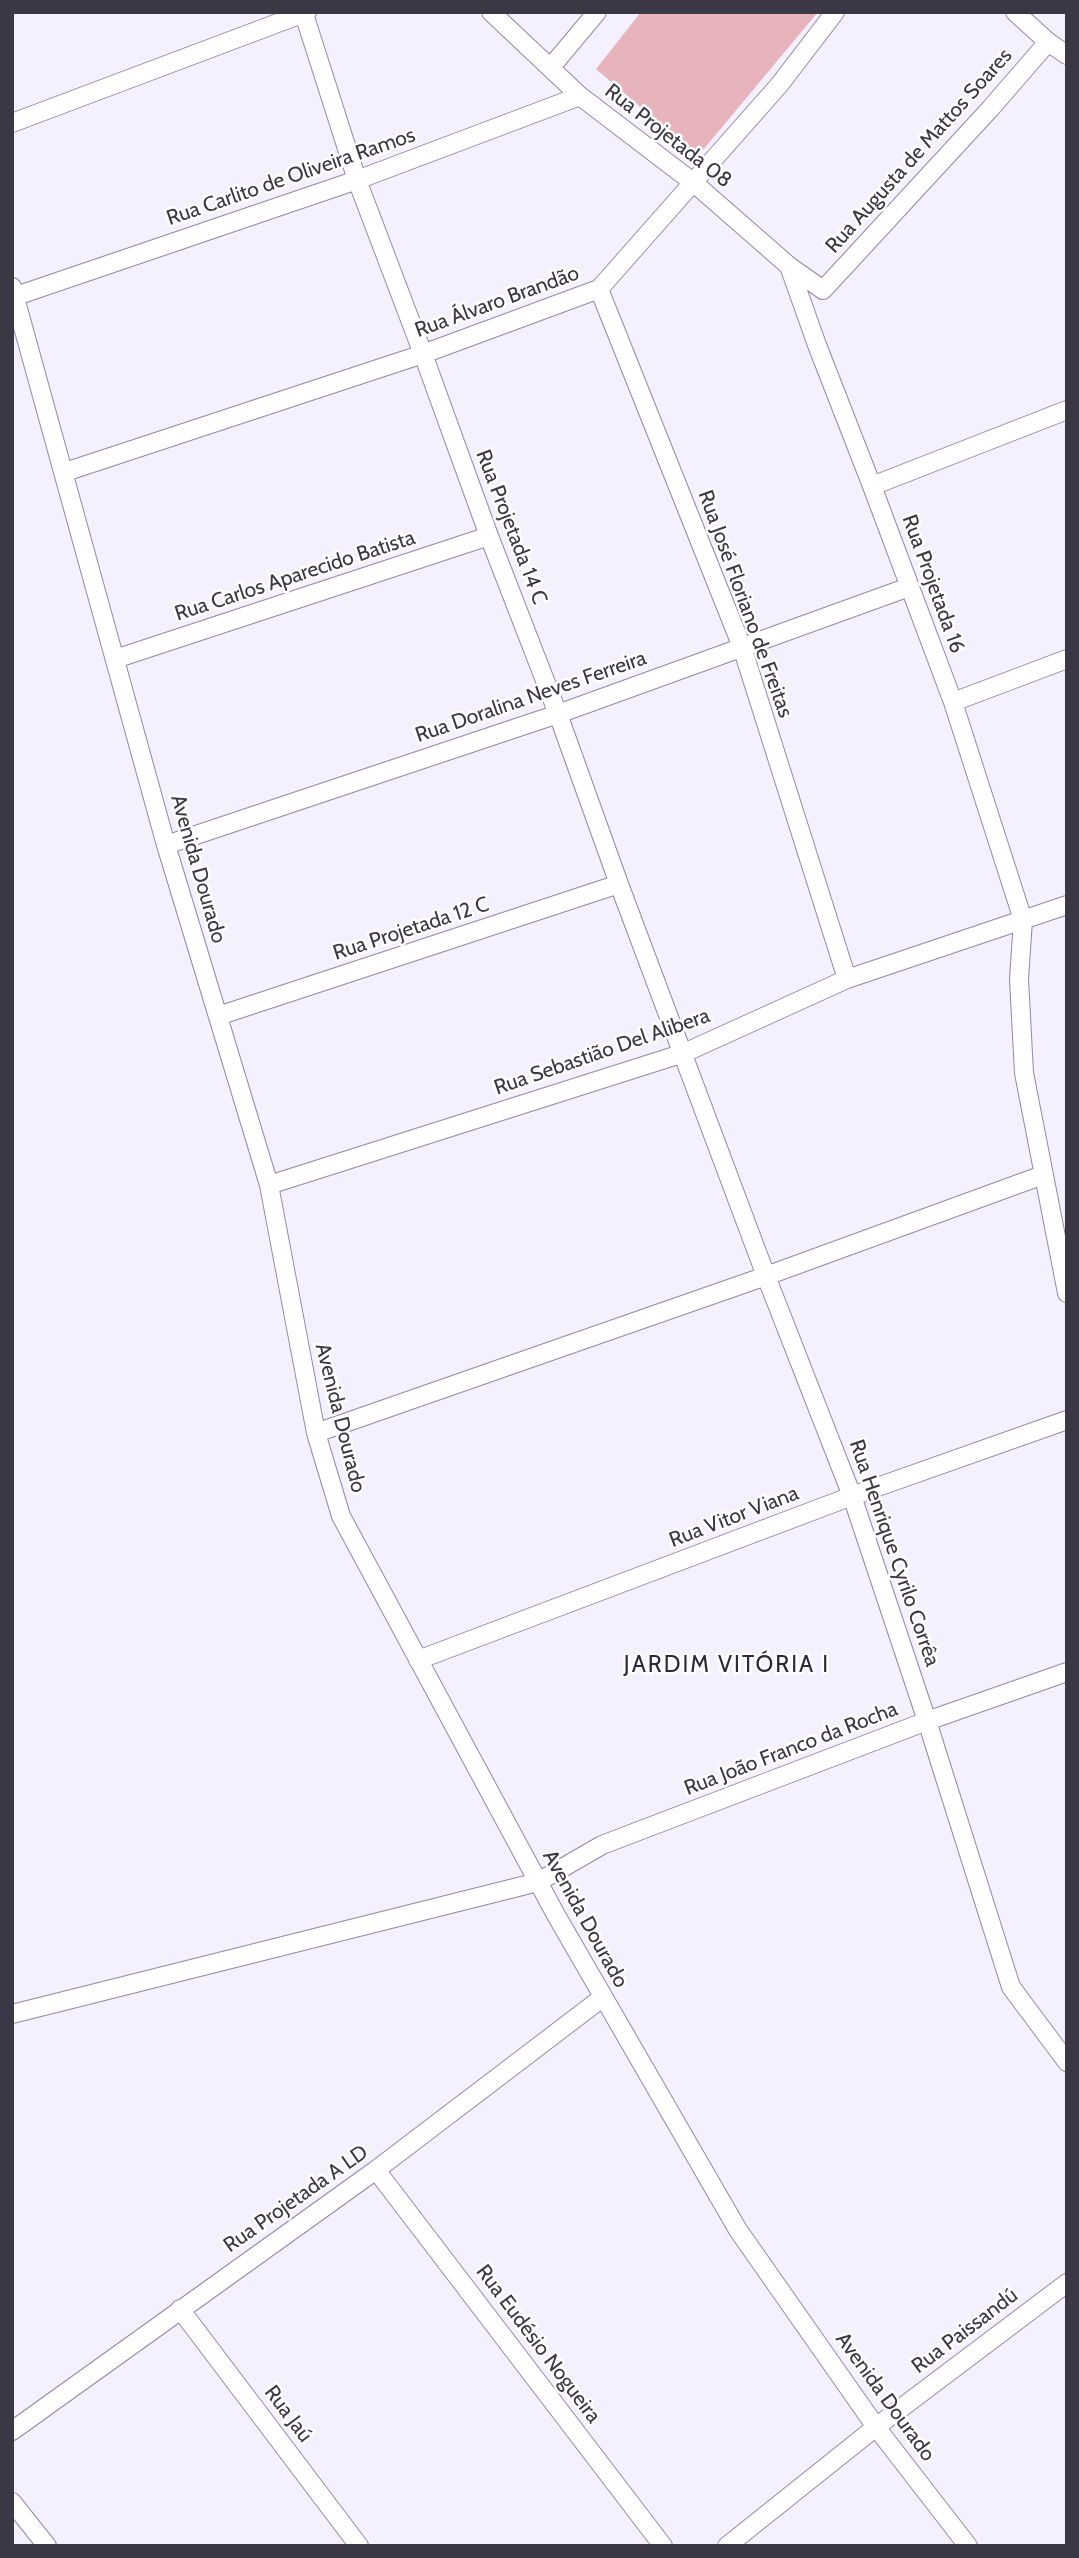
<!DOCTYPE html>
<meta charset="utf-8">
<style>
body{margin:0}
#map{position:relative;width:1079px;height:2558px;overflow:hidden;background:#f4f0fe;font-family:Cabin,sans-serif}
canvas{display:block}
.frame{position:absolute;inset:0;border:14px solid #3b3744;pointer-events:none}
</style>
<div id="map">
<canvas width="1079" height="2558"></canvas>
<div class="frame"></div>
</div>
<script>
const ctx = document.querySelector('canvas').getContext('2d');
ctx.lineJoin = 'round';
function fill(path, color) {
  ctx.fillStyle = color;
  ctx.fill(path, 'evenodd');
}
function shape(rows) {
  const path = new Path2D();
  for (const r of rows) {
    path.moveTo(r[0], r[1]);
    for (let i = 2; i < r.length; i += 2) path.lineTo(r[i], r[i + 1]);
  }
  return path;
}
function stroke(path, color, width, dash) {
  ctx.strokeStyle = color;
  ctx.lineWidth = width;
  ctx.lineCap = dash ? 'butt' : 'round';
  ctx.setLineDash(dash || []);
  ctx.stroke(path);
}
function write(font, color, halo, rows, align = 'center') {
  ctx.font = font + ' Cabin,sans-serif';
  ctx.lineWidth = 5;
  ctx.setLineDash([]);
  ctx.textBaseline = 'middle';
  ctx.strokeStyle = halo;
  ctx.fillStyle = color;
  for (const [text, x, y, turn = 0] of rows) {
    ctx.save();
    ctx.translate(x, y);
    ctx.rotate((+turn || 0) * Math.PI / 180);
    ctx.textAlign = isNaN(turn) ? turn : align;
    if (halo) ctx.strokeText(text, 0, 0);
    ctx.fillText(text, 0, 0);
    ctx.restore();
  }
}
fill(shape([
 [641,12,818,12,698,156,596,69]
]), '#e8b4bc');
const minor = shape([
 [491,12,580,96,694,183,789,266,823,290,990,109,1048,42],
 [1015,12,1048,42,1067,55],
 [304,14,357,180,423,354,489,536,558,714,619,884,766,1276,852,1496,927,1721,1011,1987,1067,2062],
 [551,67,597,12],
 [12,123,307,12],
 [789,266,817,345,872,486,953,702,1023,920,1019,979,1024,1073,1067,1293],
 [12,287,166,845,269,1185,316,1433,341,1516,556,1915,738,2230,876,2427,968,2546],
 [599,289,742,647,847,979],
 [16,296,357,180,580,96],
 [65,472,423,354,599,289,780,84,835,12],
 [872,486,1067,410],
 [115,659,489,536],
 [953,702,1067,659],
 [166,845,558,714,909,587],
 [218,1016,619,884],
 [269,1185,684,1053,847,979,1067,905],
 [316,1433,766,1276,1043,1175],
 [418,1660,852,1496,1067,1420],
 [12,2014,538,1882,602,1845,927,1721,1067,1672],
 [376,2170,663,2546],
 [180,2309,359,2546],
 [12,2431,376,2170,602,1998],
 [12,2502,47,2546],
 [727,2546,876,2427,1067,2283]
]);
stroke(minor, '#9388a8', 20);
stroke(minor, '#fff', 18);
write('21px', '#3b3744', '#fff', [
 ["Rua Projetada 08",668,136,38],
 ["Rua Augusta de Mattos Soares",919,151,-48],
 ["Rua Carlito de Oliveira Ramos",291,177,-19],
 ["Rua Álvaro Brandão",497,302,-20],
 ["Rua Projetada 14 C",511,527,69],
 ["Rua Carlos Aparecido Batista",295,576,-18],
 ["Rua Projetada 16",933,584,70],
 ["Rua José Floriano de Freitas",745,604,70],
 ["Rua Doralina Neves Ferreira",531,697,-19],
 ["Avenida Dourado",198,869,74],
 ["Rua Projetada 12 C",411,929,-18],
 ["Rua Sebastião Del Alibera",602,1052,-19],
 ["Avenida Dourado",340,1418,76],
 ["Rua Vitor Viana",734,1517,-21],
 ["Rua Henrique Cyrilo Corrêa",894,1553,71],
 ["Rua João Franco da Rocha",791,1749,-21],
 ["Avenida Dourado",585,1919,61],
 ["Rua Projetada A LD",296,2199,-35],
 ["Rua Paissandú",965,2331,-37],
 ["Rua Eudésio Nogueira",538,2344,53],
 ["Avenida Dourado",885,2397,54],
 ["Rua Jaú",288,2414,53]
]);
ctx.letterSpacing = '2px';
write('23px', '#302641', '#fff', [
 ["JARDIM VITÓRIA I",727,1665]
]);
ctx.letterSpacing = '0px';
</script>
